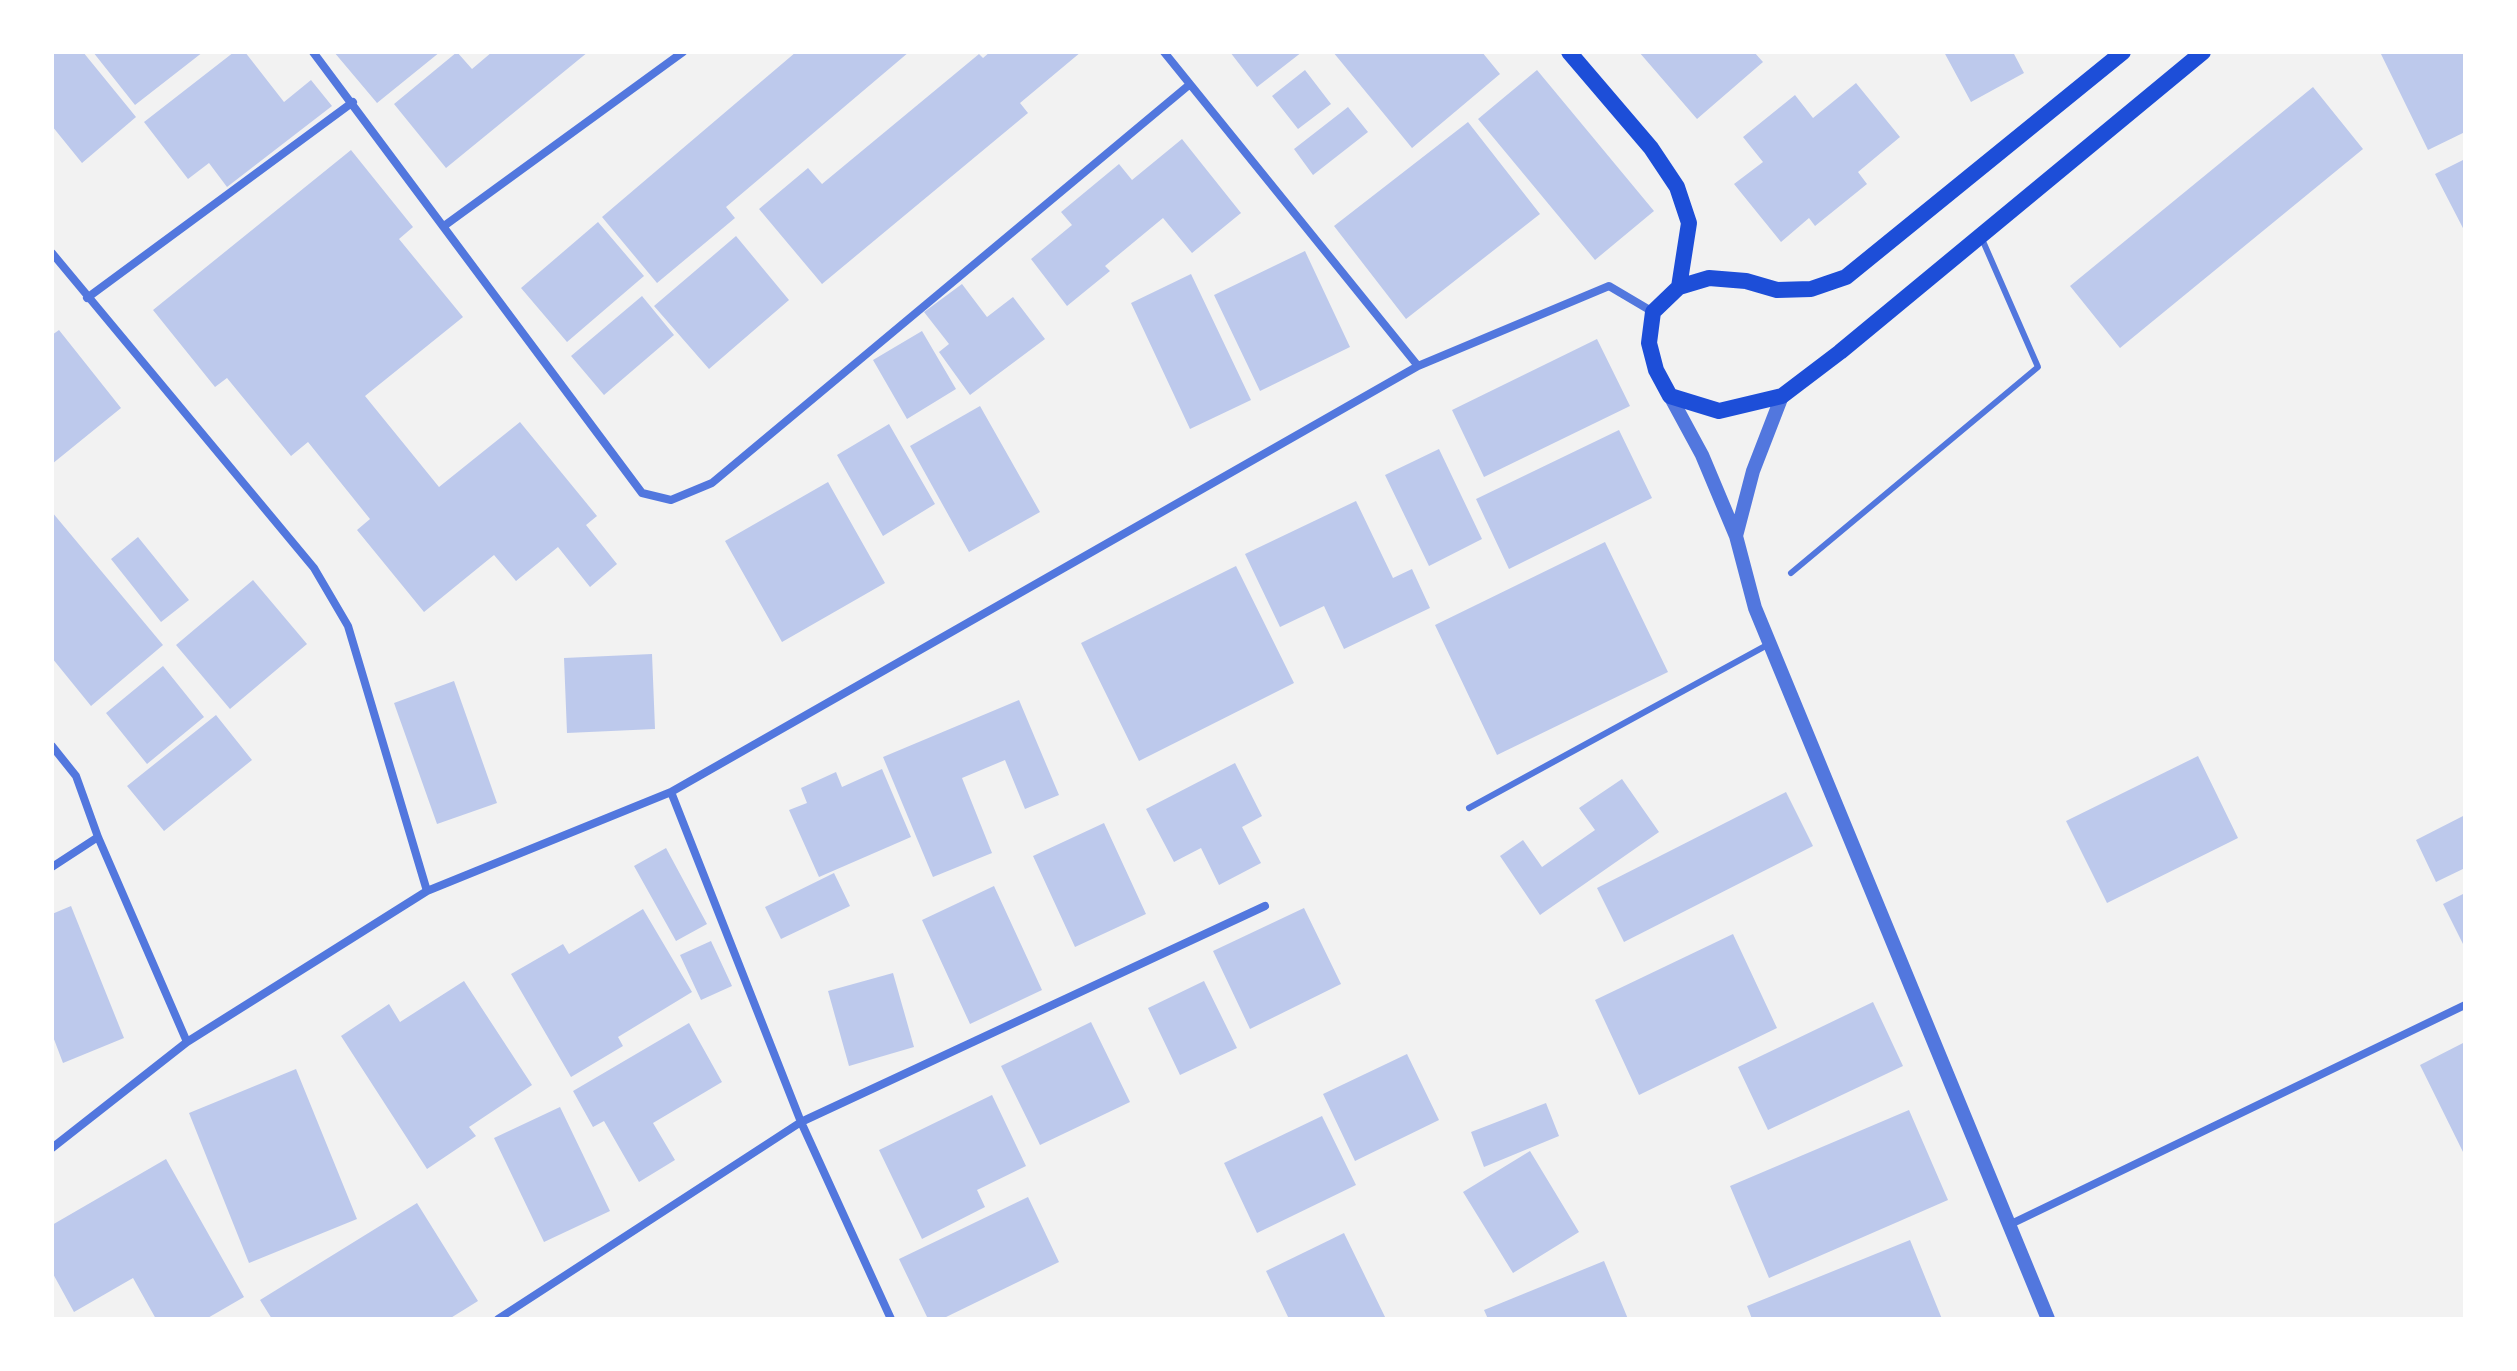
<!DOCTYPE html>
<style>
body{margin:0}
#map{position:relative;width:2517px;height:1371px;overflow:hidden;background:#f2f2f2;font-family:"Work Sans",sans-serif}
canvas{display:block}
.frame{position:absolute;inset:0;border:54px solid #fff;pointer-events:none}
</style>
<div id="map">
<canvas width="2517" height="1371"></canvas>
<div class="frame"></div>
</div>
<script>
const ctx = document.querySelector('canvas').getContext('2d');
ctx.lineJoin = 'round';
function fill(path, color) {
  ctx.fillStyle = color;
  ctx.fill(path, 'evenodd');
}
function shape(rows) {
  const path = new Path2D();
  for (const r of rows) {
    path.moveTo(r[0], r[1]);
    for (let i = 2; i < r.length; i += 2) path.lineTo(r[i], r[i + 1]);
  }
  return path;
}
function stroke(path, color, width, dash) {
  ctx.strokeStyle = color;
  ctx.lineWidth = width;
  ctx.lineCap = dash ? 'butt' : 'round';
  ctx.setLineDash(dash || []);
  ctx.stroke(path);
}
fill(shape([
 [52,52,83,52,136,117,82,163,52,126],
 [93,52,203,52,135,105],
 [234,52,245,52,284,102,311,80,332,106,227,187,209,163,188,179,144,122],
 [334,52,440,52,377,103],
 [457,52,472,69,492,52,588,52,446,168,394,104],
 [796,52,909,52,726,207,735,218,657,283,602,217],
 [990,52,1081,52,1020,103,1028,113,822,284,759,209,808,168,822,184,979,54,983,58],
 [1230,52,1302,52,1257,87],
 [1333,52,1482,52,1500,74,1412,148],
 [1639,52,1754,52,1763,62,1697,119],
 [1944,52,2013,52,2024,73,1971,102],
 [2380,52,2465,52,2465,132,2428,150],
 [1305,70,1331,104,1298,129,1272,96],
 [1537,70,1654,211,1595,260,1478,119],
 [1856,83,1900,137,1858,172,1867,184,1815,226,1809,218,1781,242,1734,184,1763,162,1743,137,1795,95,1813,118],
 [2313,87,2363,149,2120,348,2070,286],
 [1348,107,1368,132,1313,175,1294,149],
 [1468,122,1540,214,1406,319,1334,226],
 [1182,139,1241,213,1192,253,1163,218,1105,266,1110,271,1067,306,1031,259,1072,225,1061,212,1119,164,1132,180],
 [351,150,413,227,399,239,463,317,365,396,439,487,520,422,597,516,586,525,617,564,590,587,558,547,516,581,494,555,424,612,357,530,370,519,308,442,291,456,227,378,215,387,153,310],
 [2465,159,2465,232,2435,174],
 [598,222,644,276,567,342,521,288],
 [736,236,789,300,709,369,654,306],
 [1305,251,1350,347,1260,391,1214,295],
 [1191,274,1251,400,1190,429,1131,303],
 [962,284,987,317,1013,297,1045,339,970,395,939,352,949,344,924,312],
 [642,296,674,335,604,395,571,356],
 [59,330,121,408,52,464,52,335],
 [922,331,956,389,907,419,873,360],
 [1597,339,1630,406,1484,477,1452,410],
 [980,406,1040,512,969,552,910,446],
 [889,424,935,504,883,536,837,455],
 [1619,430,1652,498,1509,569,1476,499],
 [1439,449,1482,539,1429,566,1385,475],
 [828,482,885,583,782,642,725,541],
 [1356,501,1393,578,1412,569,1430,608,1344,649,1324,606,1280,627,1245,554],
 [52,512,163,645,91,706,52,658],
 [138,537,189,600,161,622,111,559],
 [1605,542,1668,672,1497,755,1435,625],
 [1236,566,1294,683,1139,761,1081,643],
 [253,580,307,644,230,709,176,645],
 [652,654,655,729,567,733,564,658],
 [163,666,204,717,147,764,106,713],
 [454,681,497,803,437,824,394,703],
 [1019,700,1059,795,1025,809,1005,760,962,778,992,853,933,877,883,757],
 [216,715,252,760,164,831,127,786],
 [2198,756,2238,838,2107,903,2066,821],
 [1235,763,1262,816,1242,827,1261,863,1219,885,1201,848,1174,862,1146,809],
 [882,769,911,837,819,877,789,810,807,803,801,788,836,772,842,787],
 [1622,779,1659,832,1540,915,1500,856,1523,840,1542,867,1595,830,1579,808],
 [1786,792,1813,846,1624,942,1597,888],
 [2465,815,2465,868,2436,882,2416,840],
 [1104,823,1146,914,1075,947,1033,856],
 [666,848,707,924,676,941,634,866],
 [834,873,850,906,781,939,765,907],
 [994,886,1042,990,970,1024,922,920],
 [2465,893,2465,948,2443,904],
 [71,906,124,1038,63,1063,52,1034,52,914],
 [1304,908,1341,984,1250,1029,1213,951],
 [643,909,692,992,618,1037,623,1046,571,1077,511,974,563,944,569,954],
 [1733,934,1777,1028,1639,1095,1595,1000],
 [711,941,732,986,701,1000,680,955],
 [893,973,914,1047,849,1066,828,991],
 [464,981,532,1085,469,1127,476,1136,427,1169,341,1036,389,1004,400,1022],
 [1204,981,1237,1048,1180,1075,1148,1008],
 [1873,1002,1903,1066,1768,1130,1738,1067],
 [1091,1022,1130,1102,1040,1145,1001,1066],
 [689,1023,722,1082,653,1123,675,1160,639,1182,604,1121,593,1127,573,1091],
 [2465,1042,2465,1156,2420,1065],
 [1407,1054,1439,1120,1355,1161,1323,1094],
 [296,1069,357,1219,249,1263,189,1113],
 [992,1095,1026,1166,977,1190,985,1207,922,1239,879,1150],
 [1546,1103,1559,1136,1484,1167,1471,1132],
 [560,1107,610,1211,544,1242,494,1138],
 [1909,1110,1948,1200,1769,1278,1730,1186],
 [1322,1116,1356,1185,1257,1233,1224,1163],
 [1530,1151,1579,1232,1513,1273,1463,1192],
 [166,1159,244,1297,206,1319,156,1319,133,1278,74,1312,52,1272,52,1225],
 [1028,1197,1059,1262,942,1319,928,1319,899,1259],
 [417,1203,478,1301,449,1319,272,1319,260,1300],
 [1344,1233,1386,1319,1289,1319,1266,1271],
 [1910,1240,1942,1319,1752,1319,1747,1306],
 [1604,1261,1628,1319,1488,1319,1484,1310]
]), '#bdc9ec');
stroke(shape([
 [1791,573,2038,367,1982,239],
 [1469,808,1769,644]
]), '#5277de', 6);
stroke(shape([
 [313,52,642,493,671,500,712,483,1189,85],
 [1164,52,1418,366],
 [444,226,683,52],
 [52,253,314,568,348,626,427,891],
 [87,298,353,102],
 [52,746,76,776,98,837,187,1042],
 [671,792,801,1122,891,1319],
 [52,867,98,837],
 [52,1148,187,1042,427,891,671,792,1418,366,1609,286,1653,312],
 [2011,1224,2465,1005],
 [498,1319,801,1122,1265,906]
]), '#5277de', 8);
stroke(shape([
 [1670,396,1702,455,1736,536,1755,608,2048,1319],
 [1736,536,1753,471,1782,396]
]), '#5277de', 14);
stroke(shape([
 [1569,52,1651,148,1677,187,1689,223,1679,287],
 [2123,52,1846,277,1811,289,1777,290,1746,281,1709,278,1679,287,1653,312,1649,343,1656,370,1670,396,1719,411,1782,396,1840,352,2203,52]
]), '#1d4ed8', 16);
</script>
